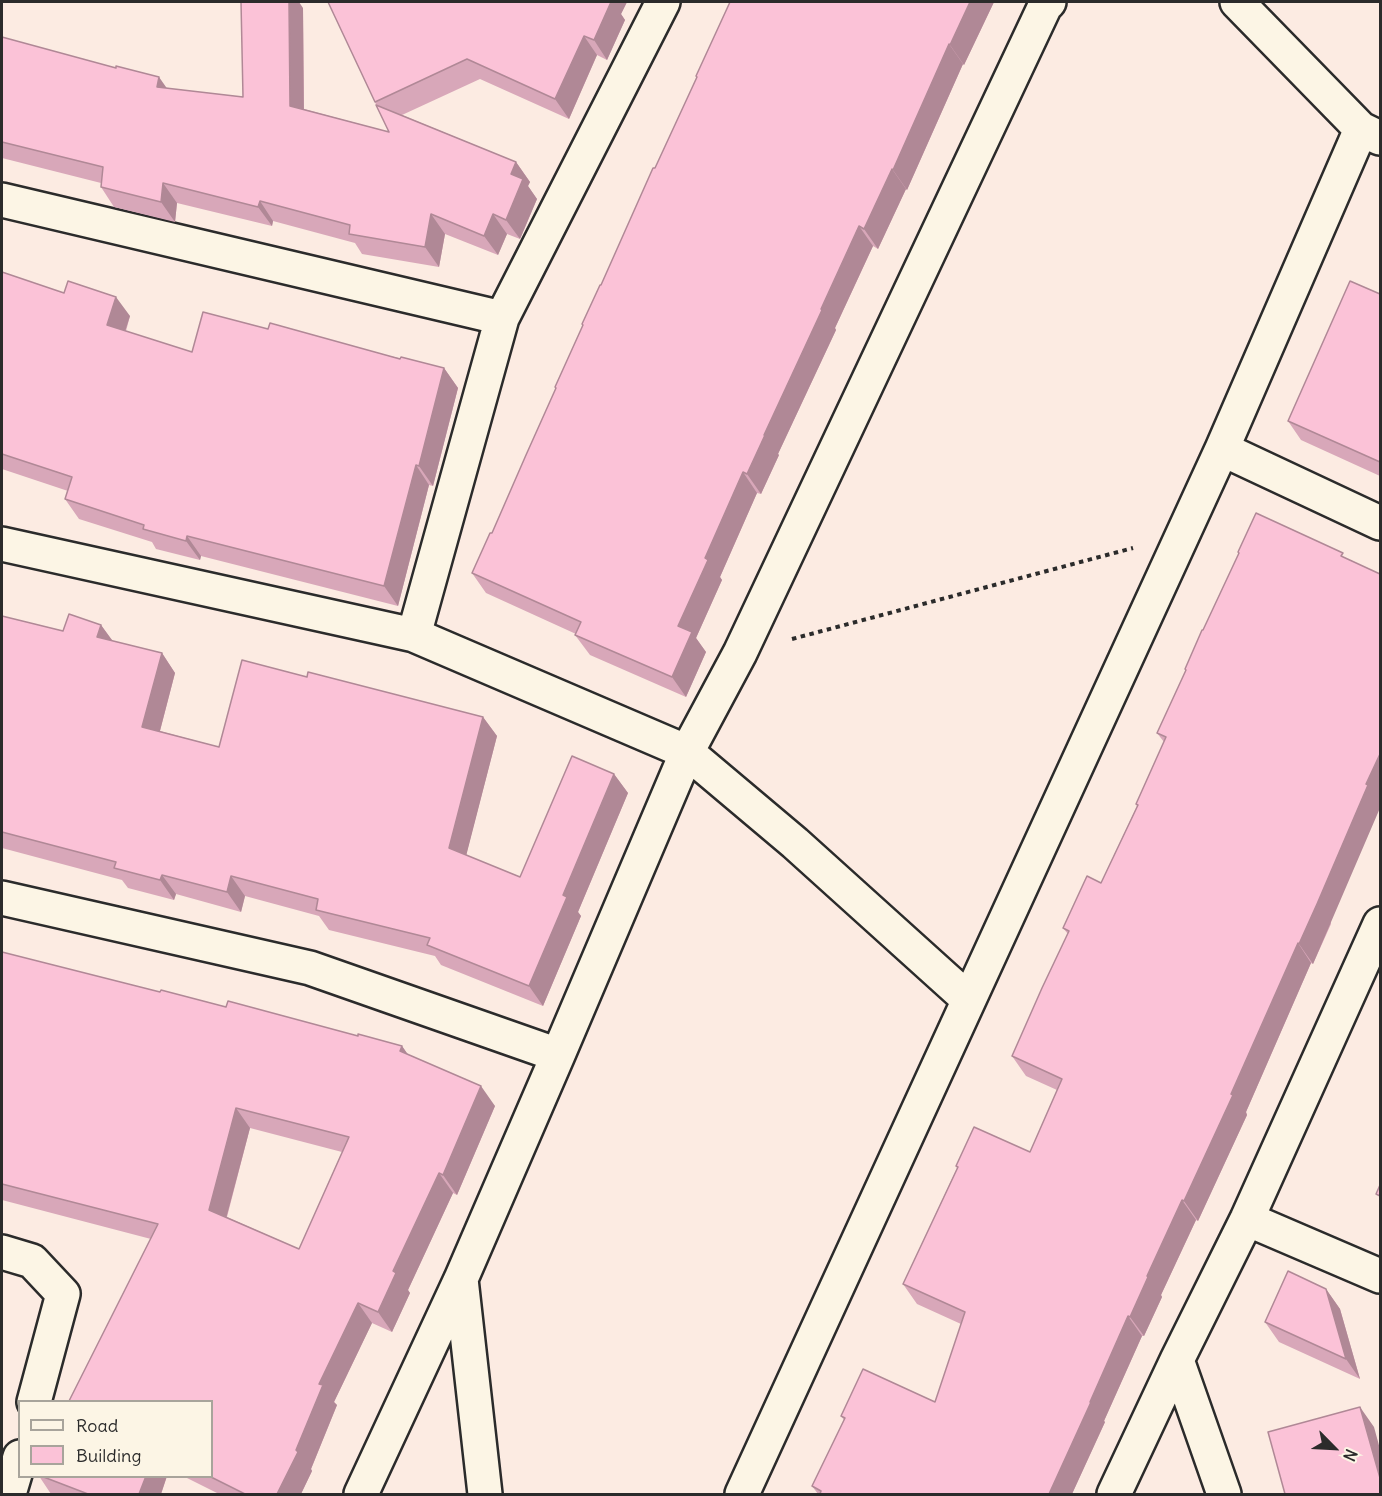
<!DOCTYPE html>
<style>
body{margin:0}
#map{position:relative;width:1382px;height:1496px;overflow:hidden;background:#fcebe2;font-family:Delius,sans-serif}
canvas{display:block}
.frame{position:absolute;inset:0;border:3px solid #2b2b2b;pointer-events:none}
.legend{position:absolute;left:18px;top:1400px;width:195px;height:78px;box-sizing:border-box;background:#fcf5e5;border:2px solid #a8a49b;margin:0;padding:8px 10px;list-style:none;font-size:18px;color:#2b2b2b}
.legend li{display:flex;align-items:center;gap:12px;height:30px}
.legend b{width:30px;border:2px solid #a8a49b}
.north{position:absolute;left:1304px;top:1418px;width:60px;height:60px;-webkit-text-stroke:4px #fcf5e5;paint-order:stroke;rotate:114deg;font-size:16px;font-weight:700;line-height:24px;text-align:center;color:#2b2b2b}
.north::after{content:'';display:block;margin:auto;width:21px;height:27px;background:#2b2b2b;clip-path:polygon(50% 0,100% 100%,50% 72%,0 100%)}
</style>
<div id="map">
<canvas width="1382" height="1496"></canvas>
<div class="frame"></div>
<ul class="legend">
<li><b style="height:8px;background:#fcf5e5"></b>Road</li>
<li><b style="height:16px;background:#fbc2d7"></b>Building</li>
</ul>
<div class="north">N</div>
</div>
<script>
const ctx = document.querySelector('canvas').getContext('2d');
ctx.lineJoin = 'round';
function shape(rows) {
  const path = new Path2D();
  for (const r of rows) {
    path.moveTo(r[0], r[1]);
    for (let i = 2; i < r.length; i += 2) path.lineTo(r[i], r[i + 1]);
  }
  return path;
}
function stroke(path, color, width, dash) {
  ctx.strokeStyle = color;
  ctx.lineWidth = width;
  ctx.lineCap = dash ? 'butt' : 'round';
  ctx.setLineDash(dash || []);
  ctx.stroke(path);
}
function fill(path, color) {
  ctx.fillStyle = color;
  ctx.fill(path, 'evenodd');
}
const minor = shape([
 [1237,2,1361,129,1380,138],
 [2,200,502,318],
 [1222,449,1380,523],
 [2,544,414,635,687,752,795,843,969,1000],
 [414,635,502,318,663,2],
 [2,898,310,968,558,1055],
 [1247,1219,1380,1276],
 [2,1252,32,1261,63,1294,34,1402],
 [461,1279,485,1494],
 [1177,1360,1224,1494],
 [9,1494,20,1457],
 [361,1494,461,1279,558,1055,687,752,740,653,1045,6,1049,2],
 [742,1494,1222,449,1361,129],
 [1114,1494,1177,1360,1247,1219,1380,924]
]);
stroke(minor, '#2b2b2b', 38);
stroke(shape([
 [792,639,1133,548]
]), '#2b2b2b', 4, [4.5, 4.5]);
stroke(minor, '#fcf5e5', 33);
fill(shape([
 [328,2,627,2,621,14,625,20,607,60,597,55,569,119,480,79,402,115,516,162,530,182,528,186,537,199,520,239,507,234,498,255,445,234,439,267,362,254,355,243,273,221,272,226,177,203,175,222,114,207,101,187,101,183,2,158,2,37,166,88,243,97,303,8,304,109,389,132],
 [994,2,964,65,963,64,907,190,906,189,878,249,873,246,835,328,836,330,778,454,779,455,761,494,757,493,720,577,722,580,696,638,706,652,686,697,590,655,575,635,576,634,486,593,472,573,492,533,556,388,555,387,583,326,582,324,601,285,697,78,696,76],
 [2,272,130,316,126,331,192,352,268,329,444,368,458,388,433,486,429,485,398,606,201,556,200,560,156,549,152,542,79,519,65,499,68,491,2,469],
 [1380,294,1380,476,1301,440,1288,421],
 [1256,513,1331,924,1313,964,1311,963,1246,1112,1247,1115,1198,1221,1196,1220,1161,1295,1162,1297,1144,1336,1142,1336,1104,1421,1105,1422,1072,1494,818,1494,812,1486,844,1420,841,1416,935,1402,961,1324,917,1304,903,1284,957,1168,956,1166,1030,1152,1057,1090,1026,1076,1012,1056,1068,934,1063,928,1101,883,1137,806,1136,804,1164,742,1157,733,1186,671,1185,669,1239,554,1238,552],
 [2,616,63,631,101,625,112,641,162,653,175,673,160,731,219,747,307,677,483,717,497,736,466,855,520,877,614,774,628,793,578,912,581,916,543,1006,441,965,435,956,329,930,319,916,245,896,241,912,176,894,174,900,128,888,122,880,2,848],
 [2,952,160,992,402,1046,408,1055,495,1106,457,1195,453,1193,408,1290,410,1293,392,1332,372,1323,334,1402,337,1405,311,1469,312,1471,301,1494,219,1494,183,1476,212,1476,151,1239,2,1200],
 [250,1128,342,1152,299,1249,227,1217],
 [1326,1289,1340,1309,1360,1379,1279,1342,1265,1322],
 [39,1476,167,1476,161,1494,51,1494]
]), '#d8a7b9');
fill(shape([
 [289,2,299,2,303,8,304,126,290,106],
 [608,2,627,2,621,14,625,20,607,60,594,40],
 [970,2,994,2,964,65,950,45],
 [584,36,597,55,569,119,555,99],
 [949,44,963,64,907,190,893,170],
 [159,77,173,97,157,87],
 [516,162,530,182,528,186,537,199,520,239,506,220,511,174],
 [892,169,906,189,878,249,864,229],
 [163,183,177,203,175,222,161,202],
 [260,201,273,221,272,226,258,207],
 [431,214,445,234,439,267,425,247],
 [493,214,507,234,498,255,484,236],
 [859,226,873,246,835,328,836,330,778,454,779,455,761,494,747,474,764,435],
 [116,297,130,316,121,344,107,325],
 [444,368,458,388,433,486,419,466],
 [416,465,429,485,398,606,384,586],
 [743,472,757,493,720,577,722,580,696,638,706,652,686,697,672,677,678,626,705,558],
 [187,536,201,556,200,560,186,541],
 [101,625,115,644,97,637],
 [162,653,175,673,156,746,142,727],
 [483,717,497,736,463,868,449,848],
 [1380,754,1380,808,1313,964,1299,944,1366,784],
 [614,774,628,793,578,912,581,916,543,1006,529,986,563,895],
 [162,875,176,894,174,900,160,880],
 [231,876,245,896,241,912,227,892],
 [1298,943,1311,963,1246,1112,1247,1115,1198,1221,1184,1201],
 [402,1046,416,1066,400,1051],
 [481,1086,495,1106,457,1195,443,1175],
 [236,1108,250,1128,223,1230,209,1210],
 [439,1173,453,1193,408,1290,410,1293,392,1332,378,1312,393,1271],
 [1182,1200,1196,1220,1161,1295,1162,1297,1144,1336,1130,1317,1147,1276],
 [1326,1289,1340,1309,1360,1379,1346,1359],
 [358,1303,372,1323,334,1402,337,1405,311,1469,312,1471,301,1494,277,1494,319,1384],
 [1128,1316,1142,1336,1104,1421,1105,1422,1072,1494,1049,1494],
 [1360,1407,1374,1427,1380,1449,1380,1478],
 [146,1476,167,1476,161,1494,139,1494]
]), '#b08896');
const building = shape([
 [241,2,289,2,290,106,389,132,376,105,516,162,511,174,523,179,506,220,493,214,484,236,431,214,425,247,349,234,350,225,260,201,258,207,163,183,161,202,101,187,103,167,2,142,2,37,116,68,116,66,159,77,157,87,243,97,241,2],
 [328,2,611,2,594,40,584,36,555,99,467,59,375,102,328,2],
 [730,2,970,2,950,45,949,44,893,170,892,169,864,229,859,226,821,309,822,310,764,435,765,435,747,474,743,472,705,558,708,560,678,626,692,632,672,677,575,635,581,622,472,573,490,533,492,533,526,455,556,388,555,387,583,325,582,324,600,285,601,285,653,168,655,168,697,77,696,76,730,2],
 [2,272,64,293,68,281,116,297,107,325,192,352,203,312,268,329,270,323,400,359,401,357,444,368,419,466,416,465,384,586,187,536,186,541,143,529,144,525,65,499,72,477,2,454,2,272],
 [1350,281,1380,294,1380,462,1288,421,1350,281],
 [1256,513,1343,553,1341,556,1380,574,1380,754,1366,784,1368,785,1317,904,1299,944,1298,943,1231,1094,1233,1095,1184,1201,1182,1200,1147,1276,1148,1277,1130,1317,1128,1316,1090,1402,1091,1402,1049,1494,820,1494,821,1491,812,1486,845,1418,841,1416,863,1369,935,1402,965,1312,903,1284,958,1167,956,1166,974,1127,1030,1152,1062,1079,1012,1056,1042,988,1069,931,1063,928,1087,876,1101,883,1138,805,1136,804,1166,737,1157,733,1186,670,1185,669,1202,630,1203,630,1239,553,1238,552,1256,513],
 [69,614,101,625,97,637,162,653,142,727,219,747,242,660,307,677,308,672,483,717,449,848,520,877,572,756,614,774,563,895,567,897,529,986,427,945,430,938,316,910,318,899,231,876,227,892,162,875,160,880,114,868,116,862,2,832,2,616,63,631,69,614],
 [2,952,160,992,161,990,226,1007,228,1001,358,1036,358,1034,402,1046,400,1051,481,1086,443,1175,439,1173,393,1271,396,1273,378,1312,358,1303,319,1384,323,1385,296,1450,298,1452,277,1494,245,1494,209,1476,212,1476,212,1401,69,1401,158,1224,2,1184,2,952],
 [236,1108,349,1137,299,1249,209,1210,236,1108],
 [1380,1185,1380,1196,1376,1194,1380,1185],
 [1288,1271,1326,1289,1346,1359,1265,1322,1288,1271],
 [1360,1407,1380,1478,1380,1494,1285,1494,1268,1432,1360,1407],
 [41,1476,146,1476,139,1494,88,1494,41,1476]
]);
fill(building, '#fbc2d7');
stroke(building, '#b08896', 1.5);
</script>
